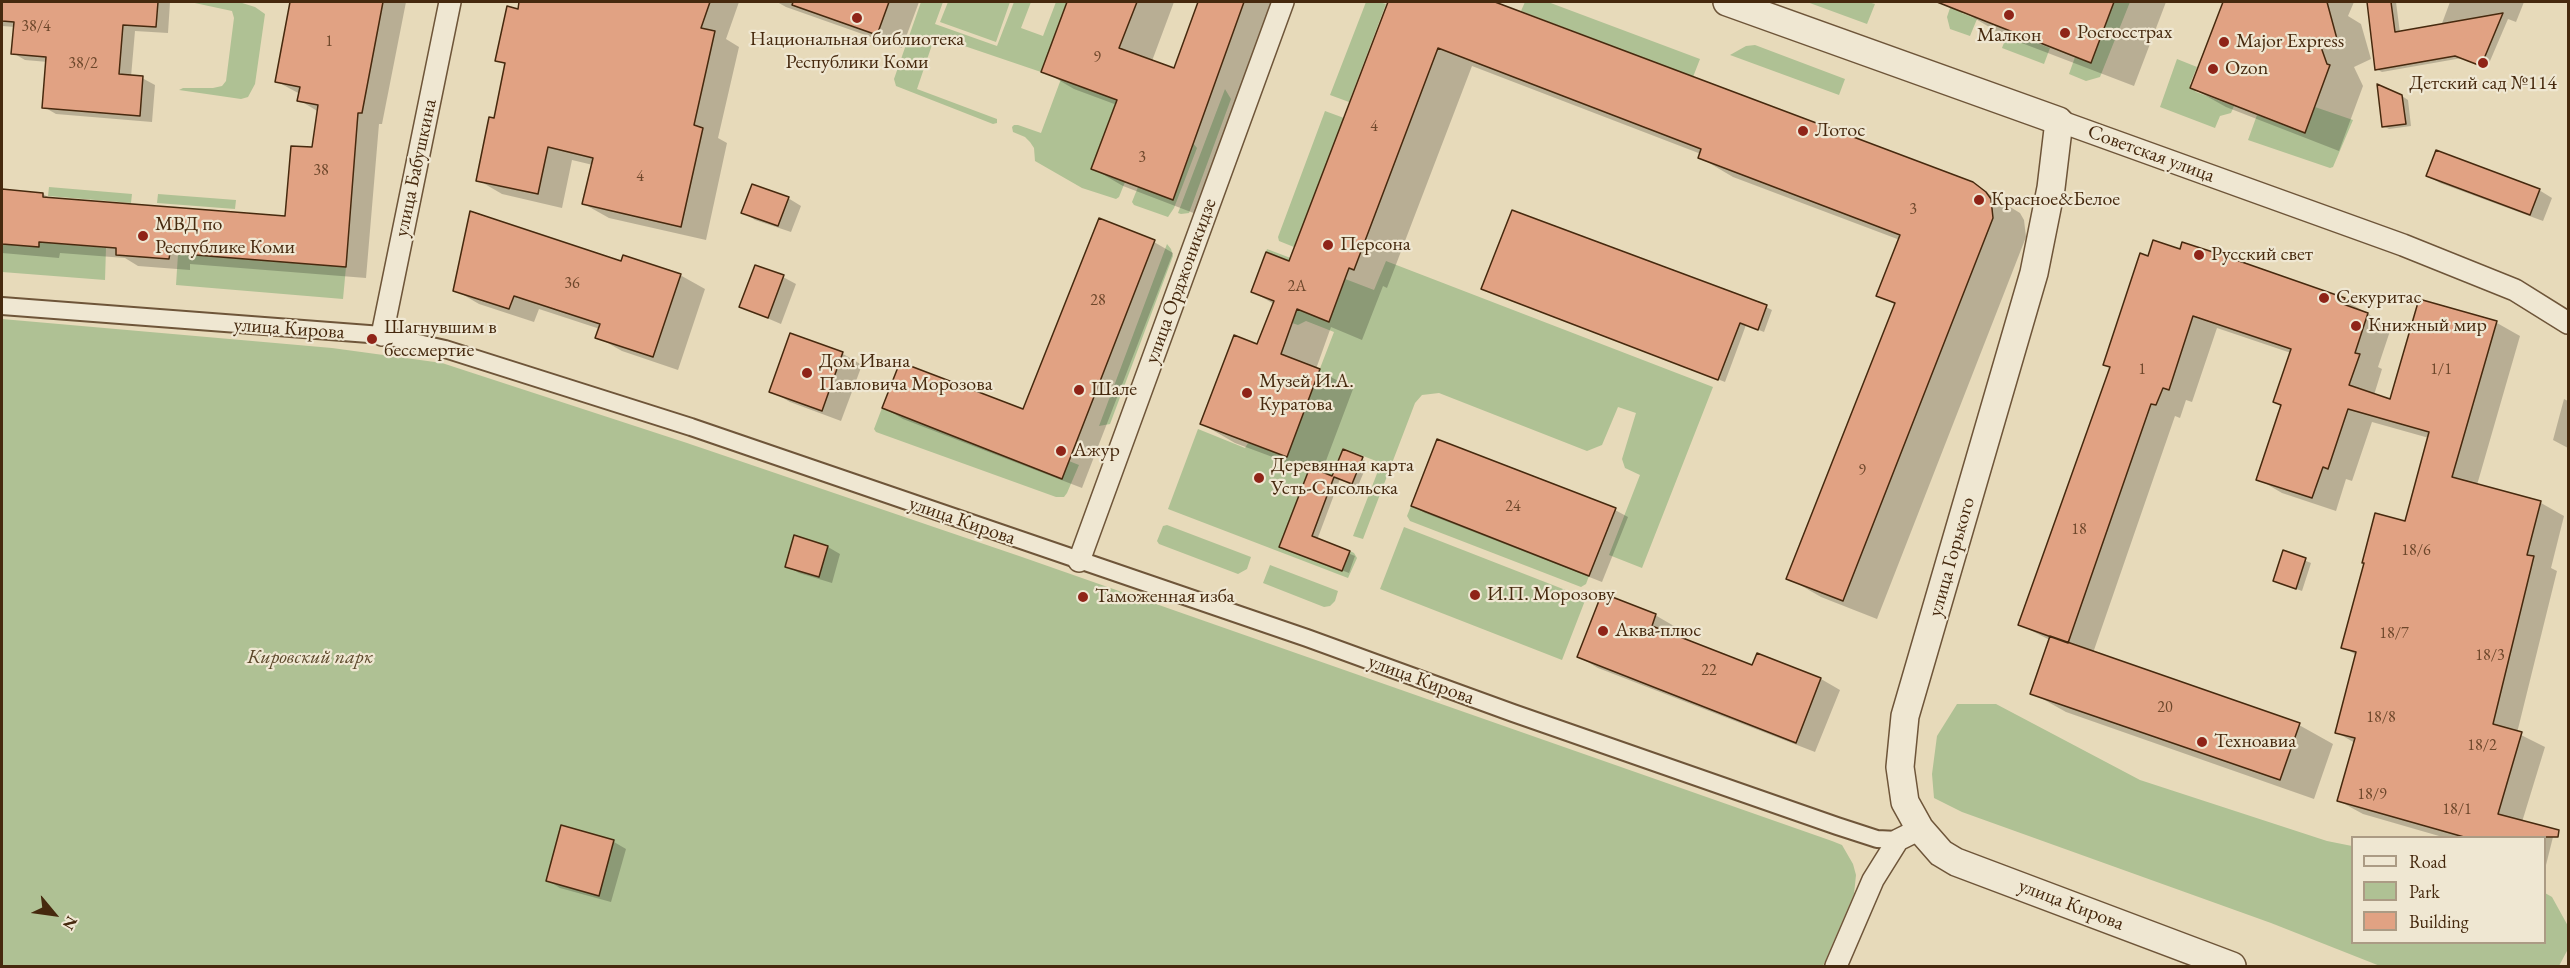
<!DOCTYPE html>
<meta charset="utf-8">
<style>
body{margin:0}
#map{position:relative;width:2570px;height:968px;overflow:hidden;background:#e7daba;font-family:"EB Garamond",serif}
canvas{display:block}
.frame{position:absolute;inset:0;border:3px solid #46290e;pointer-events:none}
.legend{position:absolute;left:2351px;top:836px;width:195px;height:108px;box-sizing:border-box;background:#efe7d2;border:2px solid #ab9b84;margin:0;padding:8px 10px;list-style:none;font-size:18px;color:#46290e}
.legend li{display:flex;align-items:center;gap:12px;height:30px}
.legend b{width:30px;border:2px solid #ab9b84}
.north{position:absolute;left:24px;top:884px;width:60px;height:60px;-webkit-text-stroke:4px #efe7d2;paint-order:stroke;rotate:119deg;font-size:16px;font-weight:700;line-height:24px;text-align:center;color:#46290e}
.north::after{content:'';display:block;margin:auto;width:21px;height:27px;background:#46290e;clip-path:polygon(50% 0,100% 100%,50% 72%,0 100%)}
</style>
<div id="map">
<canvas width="2570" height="968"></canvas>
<div class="frame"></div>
<ul class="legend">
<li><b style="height:8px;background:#efe7d2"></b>Road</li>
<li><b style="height:16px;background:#afc194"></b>Park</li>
<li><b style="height:16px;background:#e1a283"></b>Building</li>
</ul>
<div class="north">N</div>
</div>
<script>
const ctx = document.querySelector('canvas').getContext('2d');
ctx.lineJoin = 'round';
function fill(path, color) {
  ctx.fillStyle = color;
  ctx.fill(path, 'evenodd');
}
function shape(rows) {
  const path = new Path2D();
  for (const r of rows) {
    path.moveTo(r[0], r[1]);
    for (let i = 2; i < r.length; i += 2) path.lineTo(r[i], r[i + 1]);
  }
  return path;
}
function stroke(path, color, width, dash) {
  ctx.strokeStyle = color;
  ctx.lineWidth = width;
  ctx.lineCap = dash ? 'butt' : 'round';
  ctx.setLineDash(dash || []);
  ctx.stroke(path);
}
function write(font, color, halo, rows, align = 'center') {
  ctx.font = font + ' "EB Garamond",serif';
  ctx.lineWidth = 4.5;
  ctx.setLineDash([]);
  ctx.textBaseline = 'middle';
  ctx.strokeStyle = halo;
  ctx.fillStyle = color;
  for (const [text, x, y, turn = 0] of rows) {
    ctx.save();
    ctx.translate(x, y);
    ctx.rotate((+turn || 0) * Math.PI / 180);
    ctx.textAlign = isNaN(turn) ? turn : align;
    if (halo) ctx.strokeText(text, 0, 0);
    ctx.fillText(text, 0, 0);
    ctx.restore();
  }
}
fill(shape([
 [190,2,239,2,255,7,265,14,255,84,248,97,241,99,179,90,183,88,213,88,222,86,226,81,234,18,232,11],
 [921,2,943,2,935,24,997,46,1014,2,1031,2,1021,28,1043,36,1056,2,1067,2,1041,72,935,36,917,89,997,119,997,123,993,124,896,86,894,79],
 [948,2,1010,2,996,42,940,22],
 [1366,2,1379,2,1386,4,1349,102,1330,95],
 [1525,2,1548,2,1700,59,1693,77,1521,11],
 [1807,2,1868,2,1875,4,1867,24],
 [1952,2,1966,2,1962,13,1977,19,1970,36,1950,29,1947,17],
 [2114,2,2130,2,2100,77,2086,81,2069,74,2075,57,2091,62],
 [2008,32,2050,48,2044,64,2002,48],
 [1755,45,1845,79,1839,95,1730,55,1746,46],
 [2177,59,2197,67,2190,84,2196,92,2234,106,2231,113,2220,116,2215,128,2160,107],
 [1061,79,1197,129,1192,142,1197,148,1174,208,1168,217,1134,205,1132,202,1138,187,1173,200,1193,147,1111,115,1091,169,1125,182,1119,197,1116,199,1082,188,1035,161,1034,148,1030,142,1025,137,1013,132,1012,127,1014,125,1018,125,1041,133],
 [1225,89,1231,99,1189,213,1181,214,1178,213],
 [2315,107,2353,120,2333,167,2330,168,2248,140,2257,115,2301,132,2307,129],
 [1325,111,1344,118,1294,247,1279,241,1278,237],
 [49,187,132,194,131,203,48,196],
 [158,194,236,200,235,209,157,203],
 [39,242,106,248,105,280,2,272,2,244,39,247],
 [1167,244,1171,249,1173,256,1110,424,1099,426],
 [1267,249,1374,290,1386,261,1713,387,1642,568,1609,555,1640,475,1625,468,1622,459,1636,413,1618,407,1602,445,1587,451,1439,393,1422,395,1415,403,1363,539,1353,536,1381,463,1343,448,1332,476,1310,468,1279,546,1342,571,1350,551,1354,553,1357,558,1348,578,1168,509,1198,429,1245,448,1248,443,1287,457,1298,428,1272,418,1309,397,1334,332,1306,321,1298,325,1292,323,1297,309,1329,322,1344,282,1266,252],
 [178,254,346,267,343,299,176,285],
 [2,319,332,348,442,363,687,443,1022,557,1832,841,1842,845,1853,864,1856,875,1854,894,1823,966,2,966],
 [882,408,1062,479,1069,461,1079,465,1067,493,1064,497,1056,497,876,432,874,429],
 [1411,506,1589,576,1586,584,1581,587,1410,521,1407,516],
 [1167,525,1251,557,1247,569,1238,574,1159,544,1157,541,1163,526],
 [1404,527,1586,598,1562,660,1380,589],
 [1270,565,1338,591,1335,601,1330,606,1324,607,1263,583],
 [1957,704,1996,704,2140,780,2327,841,2352,846,2352,942,2544,942,2545,893,2552,897,2568,926,2568,949,2559,966,2380,966,2271,923,1962,812,1934,798,1932,774,1937,736]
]), '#afc194');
fill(shape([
 [2,2,170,2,168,33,135,31,131,77,142,78,155,85,152,122,56,114,44,107,48,62,25,60,13,53,15,27,2,26],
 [292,2,406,2,382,124,379,124,366,278,190,264,190,270,138,266,125,258,60,253,59,258,2,253,2,190,43,194,51,199,286,218,314,149,319,112,299,100,300,94,276,81],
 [521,2,739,2,726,39,739,47,718,138,727,143,706,240,609,218,584,204,593,165,572,160,562,208,502,194,478,180,495,120,506,65,497,60],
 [777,2,919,2,902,48,786,7],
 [1069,2,1174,2,1152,61,1175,70,1200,2,1282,2,1204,217,1123,186,1092,168,1117,105,1074,89,1043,71],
 [1389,2,1491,2,1972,184,2020,213,2024,220,2026,237,1877,619,1821,597,1788,578,1896,305,1878,295,1900,240,1733,177,1699,157,1701,154,1472,66,1387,288,1383,286,1362,340,1331,327,1316,369,1353,389,1321,474,1333,478,1343,451,1368,462,1358,486,1340,479,1317,540,1355,556,1349,573,1286,549,1310,471,1235,443,1202,424,1258,346,1274,304,1253,292,1289,263],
 [1968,2,2166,2,2134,86,2006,37,1964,12],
 [2224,2,2354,2,2348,16,2361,24,2371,59,2354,67,2363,86,2339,151,2226,107,2192,88],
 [2368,2,2396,2,2400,33,2441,26,2450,2,2524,2,2516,22,2508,19,2487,68,2462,58,2382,72,2376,69],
 [2402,96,2408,100,2411,126,2389,129,2383,126],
 [2428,176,2539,190,2552,198,2543,221,2440,183],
 [788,198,801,206,791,232,755,220,743,212],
 [1154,242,1173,253,1082,488,903,419,884,408,1024,411],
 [2141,255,2344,300,2367,313,2391,328,2378,367,2382,369,2374,395,2391,401,2420,301,2497,323,2520,336,2477,485,2541,503,2564,516,2551,568,2557,571,2517,733,2545,747,2522,822,2553,837,2546,865,2544,838,2446,838,2363,814,2339,801,2355,743,2336,732,2356,655,2343,647,2406,523,2429,438,2372,422,2352,481,2346,479,2336,511,2282,493,2258,479,2283,406,2291,353,2217,328,2192,402,2186,400,2180,418,2175,416,2093,653,2299,725,2333,744,2314,799,2066,712,2032,693,2050,640,2020,625,2111,368,2105,364],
 [622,263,680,275,705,289,678,370,622,351,597,337,600,329,539,309,534,322,479,304,455,290],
 [783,277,796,284,781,324,741,307],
 [1488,291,1766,307,1772,310,1764,332,1746,325,1725,382],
 [791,335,843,354,862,365,841,421,790,402,771,391],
 [2564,399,2568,401,2568,448,2553,440],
 [1413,506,1615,510,1628,517,1602,582,1425,513],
 [828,547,840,554,832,583,799,573,787,566],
 [2284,552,2311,563,2302,591,2280,583],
 [1655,615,1674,626,1671,635,1753,667,1758,655,1821,679,1840,690,1815,752,1598,668,1579,657],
 [562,827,614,842,626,849,611,902,560,888,547,880]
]), '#0003');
const building = shape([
 [2,2,158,2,156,27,123,25,119,74,143,76,140,116,42,108,46,57,11,54,14,22,2,21,2,2],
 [290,2,383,2,362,113,358,113,346,267,170,253,169,259,116,255,116,248,39,242,39,247,2,244,2,189,43,193,43,197,285,216,291,146,312,147,318,105,297,101,300,87,275,82,290,2],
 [519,2,710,2,701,28,715,31,694,125,703,128,681,227,582,204,593,158,548,147,538,194,476,181,489,117,494,118,505,63,495,61,507,6,518,9,519,2],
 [793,2,889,2,877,35,792,5,793,2],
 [1067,2,1137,2,1119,48,1174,68,1198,2,1244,2,1173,200,1091,169,1117,100,1041,72,1067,2],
 [1388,2,1495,2,1973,182,1986,192,1991,199,1993,218,1843,601,1786,579,1895,303,1876,296,1900,235,1698,158,1701,149,1438,48,1354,270,1349,268,1329,322,1297,309,1281,354,1320,369,1287,457,1200,424,1234,335,1257,344,1274,301,1251,292,1266,252,1289,261,1388,2],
 [1937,2,2114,2,2091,63,1937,2],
 [2223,2,2327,2,2337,39,2321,47,2327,64,2330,65,2305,133,2190,88,2223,2],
 [2367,2,2391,2,2395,32,2503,13,2481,66,2455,56,2375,70,2367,2],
 [2377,84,2402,95,2406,124,2382,127,2377,84],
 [2436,150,2540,189,2530,215,2426,176,2436,150],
 [752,184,789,197,778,226,741,213,752,184],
 [1512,210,1767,305,1758,330,1740,323,1718,380,1481,289,1512,210],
 [470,211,621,261,623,255,681,274,653,357,595,338,600,324,514,296,509,309,453,291,470,211],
 [1099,218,1155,240,1062,479,882,408,900,362,1023,409,1099,218],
 [2153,240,2180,249,2182,242,2219,254,2345,298,2343,304,2368,313,2355,353,2360,354,2349,385,2390,399,2419,299,2497,321,2452,477,2541,501,2527,555,2534,556,2493,724,2522,732,2498,814,2559,830,2558,837,2464,837,2337,801,2355,738,2335,733,2356,652,2341,648,2364,563,2362,563,2375,513,2405,521,2429,432,2348,409,2328,469,2323,467,2312,498,2256,480,2281,405,2273,402,2291,349,2193,316,2169,390,2163,388,2156,405,2151,404,2068,643,2018,625,2110,367,2103,365,2140,253,2148,256,2153,240],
 [755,265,784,275,768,318,739,307,755,265],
 [790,333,843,352,822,411,769,392,790,333],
 [1437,439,1616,508,1589,576,1411,506,1437,439],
 [1343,449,1363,457,1352,484,1334,477,1312,536,1350,551,1342,571,1279,547,1310,467,1332,476,1343,449],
 [794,535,828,546,819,577,785,567,794,535],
 [2283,550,2306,558,2296,589,2273,581,2283,550],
 [1602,593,1656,614,1652,626,1752,665,1757,653,1821,678,1796,743,1577,657,1602,593],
 [2050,636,2300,723,2280,780,2030,694,2050,636],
 [561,825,614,840,599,896,546,881,561,825]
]);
fill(building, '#e1a283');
stroke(building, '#46290e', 1.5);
const pedestrian = shape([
 [2,306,382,335,445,349,691,427,1307,638,1513,713,1837,826,1877,839,1898,840]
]);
const minor = shape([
 [2059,121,2403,245,2515,290,2568,323],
 [382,335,450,2],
 [1079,561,1283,2],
 [1836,966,1873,880,1898,840,1920,829]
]);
const tertiary = shape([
 [1727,2,2059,121,2051,188,2034,273,1905,716,1900,767,1905,802,1920,829,1941,853,1956,862,2232,966]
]);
stroke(pedestrian, '#6e5539', 20);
stroke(minor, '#6e5539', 24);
stroke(tertiary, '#6e5539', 30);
stroke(pedestrian, '#efe7d2', 16);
stroke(minor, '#efe7d2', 21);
stroke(tertiary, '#efe7d2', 27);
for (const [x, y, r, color] of [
 [2009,15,6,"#8f2418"],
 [857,18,6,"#8f2418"],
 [2065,33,6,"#8f2418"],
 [2224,42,6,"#8f2418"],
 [2483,63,6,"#8f2418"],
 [2213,69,6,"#8f2418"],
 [1803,131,6,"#8f2418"],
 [1979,200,6,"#8f2418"],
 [143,236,6,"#8f2418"],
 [1328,245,6,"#8f2418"],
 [2199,255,6,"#8f2418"],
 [2324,298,6,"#8f2418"],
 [2356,326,6,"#8f2418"],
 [372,339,6,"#8f2418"],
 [807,373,6,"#8f2418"],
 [1079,390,6,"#8f2418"],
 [1247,393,6,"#8f2418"],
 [1061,451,6,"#8f2418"],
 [1259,478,6,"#8f2418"],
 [1475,595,6,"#8f2418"],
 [1083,597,6,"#8f2418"],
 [1603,631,6,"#8f2418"],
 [2202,742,6,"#8f2418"]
]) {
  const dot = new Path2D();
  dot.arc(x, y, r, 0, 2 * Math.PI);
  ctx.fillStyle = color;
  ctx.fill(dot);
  stroke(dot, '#efe7d2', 2);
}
write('16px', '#6d472b', null, [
 ["38/4",36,27],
 ["1",329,42],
 ["9",1097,58],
 ["38/2",83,64],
 ["4",1374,127],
 ["3",1142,158],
 ["38",321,171],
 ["4",640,177],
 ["3",1913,210],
 ["36",572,284],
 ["2А",1297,287],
 ["28",1098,301],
 ["1",2142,370],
 ["1/1",2441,370],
 ["9",1862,471],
 ["24",1513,507],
 ["18",2079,530],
 ["18/6",2416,551],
 ["18/7",2394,634],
 ["18/3",2490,656],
 ["22",1709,671],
 ["20",2165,708],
 ["18/8",2381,718],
 ["18/2",2482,746],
 ["18/9",2372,795],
 ["18/1",2457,810]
]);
write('20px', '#46290e', '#efe7d2', [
 ["Росгосстрах",2077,33],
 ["Малкон",2009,36,"center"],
 ["Национальная библиотека",857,40,"center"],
 ["Республики Коми",857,63,"center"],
 ["Major Express",2236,42],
 ["Ozon",2225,69],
 ["Детский сад №114",2483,84,"center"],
 ["Лотос",1815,131],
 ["Красное&Белое",1991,200],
 ["МВД по",155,225],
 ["Республике Коми",155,248],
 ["Персона",1340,245],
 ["Русский свет",2211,255],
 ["Секуритас",2336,298],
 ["Книжный мир",2368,326],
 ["Шагнувшим в",384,328],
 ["бессмертие",384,351],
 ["Дом Ивана",819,362],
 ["Павловича Морозова",819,385],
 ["Музей И.А.",1259,382],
 ["Куратова",1259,405],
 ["Шале",1091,390],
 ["Ажур",1073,451],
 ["Деревянная карта",1271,466],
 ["Усть-Сысольска",1271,489],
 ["И.П. Морозову",1487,595],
 ["Таможенная изба",1095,597],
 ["Аква-плюс",1615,631],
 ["Техноавиа",2214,742]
], 'left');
write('20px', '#46290e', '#efe7d2', [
 ["Советская улица",2151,154,20],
 ["улица Бабушкина",416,168,-78],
 ["улица Орджоникидзе",1181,281,-70],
 ["улица Кирова",289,329,4],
 ["улица Кирова",962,521,19],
 ["улица Горького",1952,557,-74],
 ["улица Кирова",1421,680,20],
 ["улица Кирова",2071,905,21]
]);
write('italic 20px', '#5b4729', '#efe7d2', [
 ["Кировский парк",310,658]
]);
</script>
